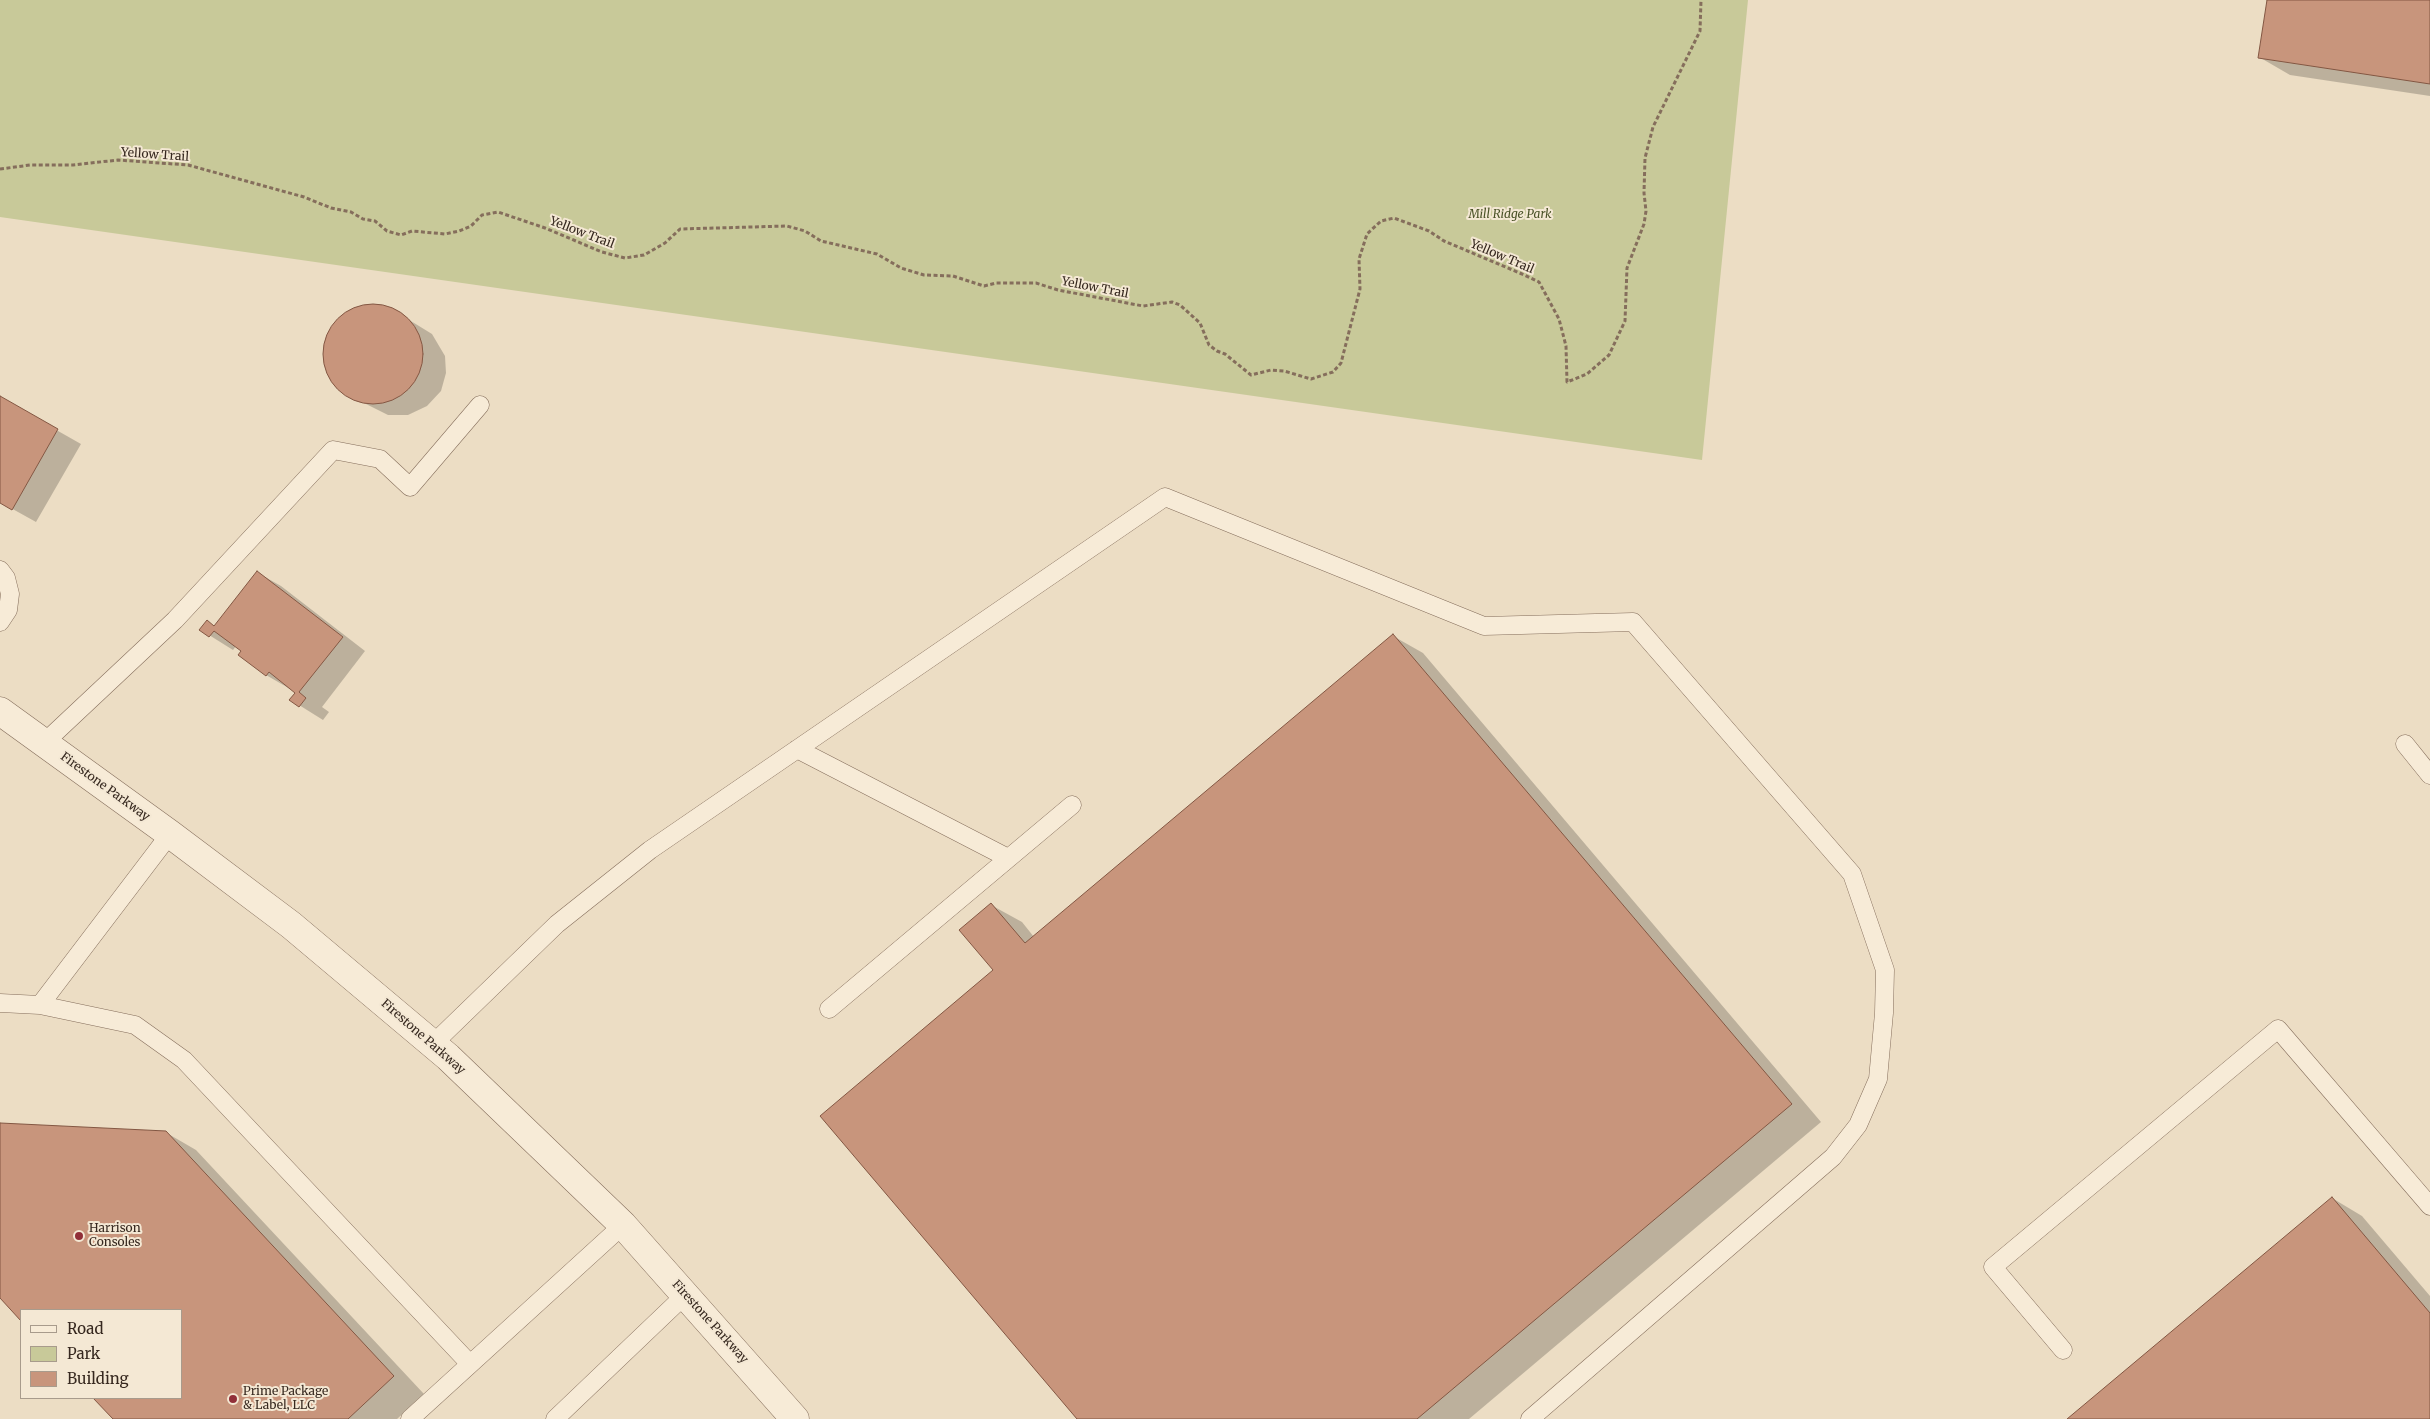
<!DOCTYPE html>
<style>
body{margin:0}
#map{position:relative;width:2430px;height:1419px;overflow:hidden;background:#ecddc4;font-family:Merriweather,serif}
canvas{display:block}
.legend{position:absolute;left:20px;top:1309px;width:162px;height:90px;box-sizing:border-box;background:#f4e8d4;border:1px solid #a89b8c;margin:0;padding:6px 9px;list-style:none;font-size:15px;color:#36281f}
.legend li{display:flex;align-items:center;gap:10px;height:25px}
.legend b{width:25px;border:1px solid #a89b8c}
</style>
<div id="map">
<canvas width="2430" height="1419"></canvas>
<ul class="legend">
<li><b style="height:6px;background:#f7ebd7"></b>Road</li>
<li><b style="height:14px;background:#c8c999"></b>Park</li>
<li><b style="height:14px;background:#c8957c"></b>Building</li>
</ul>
</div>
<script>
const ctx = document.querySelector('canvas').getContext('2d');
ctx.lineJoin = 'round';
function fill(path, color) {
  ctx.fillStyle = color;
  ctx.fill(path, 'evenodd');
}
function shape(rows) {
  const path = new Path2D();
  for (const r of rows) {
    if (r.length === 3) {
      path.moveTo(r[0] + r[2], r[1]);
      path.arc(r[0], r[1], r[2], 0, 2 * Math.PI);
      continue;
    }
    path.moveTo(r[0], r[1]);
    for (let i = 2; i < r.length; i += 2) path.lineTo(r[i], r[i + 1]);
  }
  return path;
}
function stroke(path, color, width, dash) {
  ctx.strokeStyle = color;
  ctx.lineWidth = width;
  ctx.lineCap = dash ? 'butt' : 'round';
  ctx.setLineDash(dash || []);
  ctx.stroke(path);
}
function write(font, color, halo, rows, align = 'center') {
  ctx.font = font + ' Merriweather,serif';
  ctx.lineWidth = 4;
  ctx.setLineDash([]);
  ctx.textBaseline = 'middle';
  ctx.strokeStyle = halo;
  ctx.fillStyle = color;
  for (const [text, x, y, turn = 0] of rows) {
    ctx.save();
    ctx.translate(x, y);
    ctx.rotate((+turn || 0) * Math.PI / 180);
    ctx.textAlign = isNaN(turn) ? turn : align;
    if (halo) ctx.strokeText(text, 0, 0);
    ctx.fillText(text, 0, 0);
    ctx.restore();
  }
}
fill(shape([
 [0,0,1748,0,1702,460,0,217]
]), '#c8c999');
fill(shape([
 [2268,0,2430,0,2430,96,2290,75,2259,57],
 [377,305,393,310,432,334,445,356,446,373,441,391,427,406,408,415,388,415,344,393,333,381,325,362,325,348,330,332,341,318,356,308],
 [0,398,81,444,36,522,0,502],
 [258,573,281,586,365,651,322,707,329,712,323,720,291,700,297,693,266,675,236,646,233,650,201,630,207,622,215,626],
 [1393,636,1423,653,1821,1122,1469,1419,1079,1419,995,970,991,905,1022,922,1034,937],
 [0,1124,165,1132,196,1150,424,1394,397,1419,115,1419,95,1398,181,1398,181,1310,21,1310,21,1319,0,1297],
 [2332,1198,2362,1216,2430,1296,2430,1419,2069,1419]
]), '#0003');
const building = shape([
 [2267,0,2430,0,2430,84,2258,58,2267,0],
 [373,354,50],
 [0,396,58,429,12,510,0,503,0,396],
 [257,571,343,637,299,692,306,698,299,707,289,700,295,693,269,672,266,676,238,655,241,651,214,631,209,637,199,630,207,620,214,626,257,571],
 [1393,634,1792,1104,1417,1419,1077,1419,820,1116,993,970,959,930,991,903,1025,943,1393,634],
 [0,1123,166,1131,394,1376,348,1419,113,1419,93,1398,181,1398,181,1310,21,1310,21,1321,0,1298,0,1123],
 [2332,1197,2430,1313,2430,1419,2067,1419,2332,1197]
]);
fill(building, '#c8957c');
stroke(building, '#835743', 1);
const service = shape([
 [0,570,6,578,10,594,8,610,0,622],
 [44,743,175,620,333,450,380,459,410,487,480,405],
 [2405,744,2430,775],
 [797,749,1008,858],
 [0,1003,40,1005,170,834],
 [40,1005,135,1025,184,1060,470,1364],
 [829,1009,1072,805],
 [433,1044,557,924,650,850,1165,497,1484,626,1633,622,1852,874,1885,970,1884,1013,1878,1079,1858,1125,1833,1157,1530,1419],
 [2063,1350,1993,1267,2278,1029,2430,1206],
 [410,1419,623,1225],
 [555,1419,685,1295]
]);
const minor = shape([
 [0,711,170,834,291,925,448,1057,623,1225,795,1419]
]);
stroke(service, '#856e5c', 19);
stroke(minor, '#856e5c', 29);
stroke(shape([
 [0,169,30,165,73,165,118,160,188,165,304,197,331,208,351,212,363,219,375,221,387,231,401,235,412,231,445,234,459,231,471,226,482,215,498,212,545,228,602,252,625,258,644,255,665,243,680,229,787,226,805,231,821,241,877,254,901,268,924,275,953,276,984,286,996,283,1036,283,1058,290,1143,306,1172,302,1180,305,1200,323,1209,345,1217,351,1225,354,1251,375,1271,370,1284,371,1311,379,1333,372,1341,363,1360,289,1359,259,1367,234,1381,221,1394,218,1429,231,1444,241,1522,274,1539,282,1559,319,1566,346,1567,382,1587,374,1609,355,1625,321,1627,268,1644,224,1646,211,1644,193,1645,158,1653,127,1700,31,1701,0]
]), '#856e5c', 3, [4, 2.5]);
stroke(service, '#f7ebd7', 18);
stroke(minor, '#f7ebd7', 28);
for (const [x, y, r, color] of [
 [79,1236,5,"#912f38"],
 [233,1399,5,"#912f38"]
]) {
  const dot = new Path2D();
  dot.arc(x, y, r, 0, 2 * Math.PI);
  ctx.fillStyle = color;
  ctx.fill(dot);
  stroke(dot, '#f4e8d4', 2);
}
write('12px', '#36281f', '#f4e8d4', [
 ["Yellow Trail",155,155,4],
 ["Yellow Trail",582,233,21],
 ["Yellow Trail",1502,257,23],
 ["Yellow Trail",1095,288,11],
 ["Firestone Parkway",105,787,36],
 ["Firestone Parkway",423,1037,41],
 ["Firestone Parkway",710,1322,48]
]);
write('italic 12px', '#4a5227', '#f4e8d4', [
 ["Mill Ridge Park",1510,215]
]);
write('12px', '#36281f', '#f4e8d4', [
 ["Harrison",89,1229],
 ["Consoles",89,1243],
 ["Prime Package",243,1392],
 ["& Label, LLC",243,1406]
], 'left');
</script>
